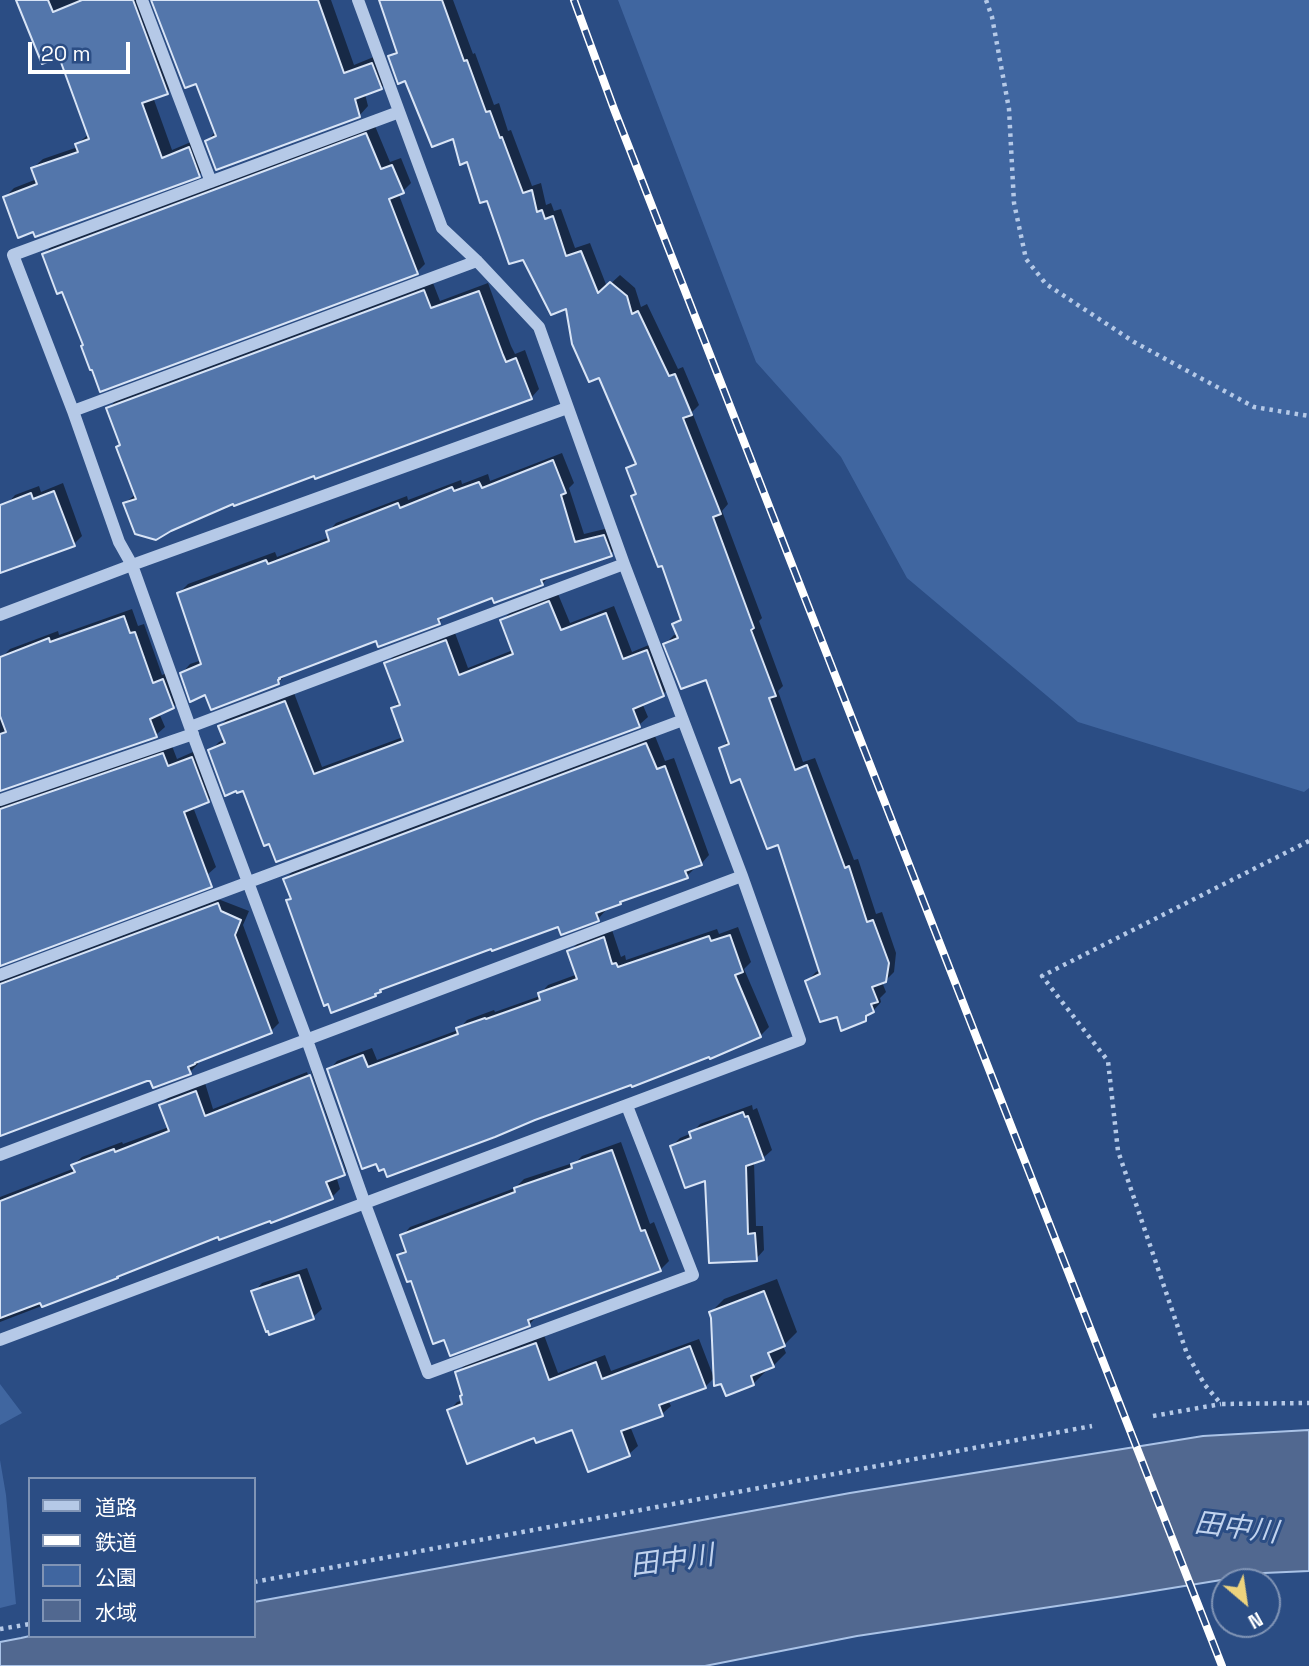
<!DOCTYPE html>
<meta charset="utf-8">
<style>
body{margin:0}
#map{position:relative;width:1309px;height:1666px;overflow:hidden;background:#2b4d84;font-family:"Space Grotesk","Noto Sans JP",sans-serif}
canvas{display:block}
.legend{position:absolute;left:28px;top:1477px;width:228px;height:161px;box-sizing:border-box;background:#2b4d84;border:2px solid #8094b5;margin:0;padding:9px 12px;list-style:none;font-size:21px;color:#fff}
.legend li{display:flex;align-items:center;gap:14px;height:35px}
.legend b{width:35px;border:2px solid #8094b5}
.north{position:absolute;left:1211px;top:1568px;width:70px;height:70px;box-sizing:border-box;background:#2b4d84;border:2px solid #8094b5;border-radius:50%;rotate:151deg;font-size:19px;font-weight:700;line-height:28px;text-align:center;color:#fff}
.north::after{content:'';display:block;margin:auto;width:24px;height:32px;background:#edd37d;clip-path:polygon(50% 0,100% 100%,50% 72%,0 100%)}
.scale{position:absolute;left:28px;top:42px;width:102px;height:32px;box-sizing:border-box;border:4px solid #fff;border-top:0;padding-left:9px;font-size:21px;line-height:24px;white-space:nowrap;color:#fff;-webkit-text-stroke:5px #2b4d84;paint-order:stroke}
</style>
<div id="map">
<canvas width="1309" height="1666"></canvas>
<ul class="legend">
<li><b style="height:9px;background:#b5c9e7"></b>道路</li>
<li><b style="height:9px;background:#fff"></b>鉄道</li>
<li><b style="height:19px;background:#4066a0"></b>公園</li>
<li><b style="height:19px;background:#516890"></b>水域</li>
</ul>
<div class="north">N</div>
<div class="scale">20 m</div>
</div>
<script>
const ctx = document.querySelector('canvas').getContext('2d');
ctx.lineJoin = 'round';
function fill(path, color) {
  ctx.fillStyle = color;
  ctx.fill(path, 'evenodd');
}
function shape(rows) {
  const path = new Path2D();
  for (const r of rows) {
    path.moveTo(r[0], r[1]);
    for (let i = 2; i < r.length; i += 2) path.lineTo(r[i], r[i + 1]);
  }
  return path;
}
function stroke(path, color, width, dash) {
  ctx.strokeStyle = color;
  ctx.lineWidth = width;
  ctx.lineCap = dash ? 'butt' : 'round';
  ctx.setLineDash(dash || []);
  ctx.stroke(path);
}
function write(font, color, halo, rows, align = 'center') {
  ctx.font = font + ' "Space Grotesk","Noto Sans JP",sans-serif';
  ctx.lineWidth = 6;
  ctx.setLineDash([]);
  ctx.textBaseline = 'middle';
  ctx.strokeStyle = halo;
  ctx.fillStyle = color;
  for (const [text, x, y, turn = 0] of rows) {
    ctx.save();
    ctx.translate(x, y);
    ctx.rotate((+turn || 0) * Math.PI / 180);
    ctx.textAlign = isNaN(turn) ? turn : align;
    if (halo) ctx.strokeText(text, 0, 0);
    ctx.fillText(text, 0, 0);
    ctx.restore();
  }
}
fill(shape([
 [618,0,1309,0,1309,788,1304,792,1078,722,907,578,841,457,756,362],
 [0,1384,22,1413,0,1425],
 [0,1460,6,1495,16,1604,0,1608]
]), '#4066a0');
const water = shape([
 [1309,1430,1309,1571,1264,1573,1117,1597,857,1636,705,1666,0,1666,0,1642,21,1638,30,1636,254,1636,254,1602,850,1493,1203,1436,1309,1430]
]);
fill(water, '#516890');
stroke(water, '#aac3e7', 2);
fill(shape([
 [18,0,145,0,177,83,167,92,153,97,172,150,198,139,208,166,199,175,5,197,14,188,37,179,33,168,43,159,78,147,77,144,89,134,60,54],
 [153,0,331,0,354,65,381,54,390,79,381,88,365,94,368,106,359,116,207,141,216,131,197,81],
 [381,0,453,0,473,54,475,53,494,105,499,103,508,131,511,130,532,186,541,183,546,205,551,203,554,211,561,209,575,248,590,243,607,287,620,275,635,288,641,307,647,304,678,369,683,367,699,405,692,412,728,504,722,511,762,618,759,621,783,686,778,691,803,762,815,758,854,860,858,859,876,914,882,912,896,953,894,972,885,981,882,982,886,992,880,998,881,1002,865,1020,838,1015,807,981,816,972,821,970,780,842,741,777,721,748,729,740,707,677,665,644,674,635,678,634,674,624,682,617,663,563,633,496,637,491,628,469,637,460,568,307,524,257,488,198,454,137,406,79,390,57,397,50],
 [375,126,390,162,401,158,411,183,399,195,425,264,417,272,85,344,63,289,44,254,52,246],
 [433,283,440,301,488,283,511,346,515,354,525,350,539,389,531,398,315,474,125,503,136,494,122,444,108,409,116,400],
 [562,453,574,483,569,488,584,534,613,527,619,545,611,554,551,575,542,584,493,596,448,613,439,622,377,639,287,674,278,683,206,693,182,673,190,664,202,660,179,593,188,584,275,552,277,557,330,537,328,532,336,523,407,496,408,500,461,480,462,484,488,474,490,481],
 [63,483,82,536,74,544,0,571,0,508,7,504,15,495,39,486,41,492],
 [558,594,570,623,614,606,632,652,656,642,672,686,663,694,642,703,648,717,639,725,244,789,210,751,219,742,225,739,220,726,228,718,294,693,322,767,403,737,393,708,400,701,386,664,395,655,455,633,468,668,513,650,502,620,511,612],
 [132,609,138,626,144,624,162,675,172,671,182,698,173,707,159,713,165,727,156,735,0,790,0,656,5,654,10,649,58,631,59,635],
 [655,736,665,761,674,758,709,855,701,864,694,866,695,868,687,876,605,908,606,910,598,919,559,925,492,947,383,988,375,995,288,901,292,897,285,879,293,871],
 [172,746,177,759,200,749,216,792,208,801,193,807,216,867,207,875,0,965,0,794],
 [218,899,249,911,243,925,279,1023,271,1031,197,1060,198,1064,190,1072,151,1079,0,1133,0,969],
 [738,927,751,962,744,969,769,1027,760,1036,711,1057,709,1055,632,1083,329,1070,337,1061,372,1048,377,1060,458,1030,467,1020,494,1010,495,1012,540,996,540,994,548,985,578,974,569,952,578,943,612,930,621,957,625,955,626,960,717,929,719,934],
 [319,1068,353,1165,344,1173,336,1176,340,1189,332,1197,219,1235,117,1277,0,1322,0,1197,75,1168,73,1165,82,1157,122,1142,123,1144,169,1127,161,1105,169,1097,205,1083,213,1109,307,1072,342,1171,346,1171,311,1071],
 [752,1105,753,1110,757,1108,772,1150,763,1158,754,1162,756,1226,763,1226,764,1250,756,1259,707,1178,672,1146,680,1138,692,1133,700,1124],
 [621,1142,650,1224,654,1222,669,1261,660,1270,537,1316,529,1325,446,1338,399,1255,406,1248,402,1236,410,1227,515,1188,524,1179,576,1162,582,1156],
 [307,1268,322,1309,313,1317,254,1292,262,1283],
 [777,1279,797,1332,783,1346,786,1353,773,1366,765,1368,766,1371,753,1384,711,1312,724,1299],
 [544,1335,558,1373,605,1355,611,1371,699,1339,714,1378,705,1387,668,1400,671,1406,662,1414,630,1426,638,1446,629,1454,573,1428,535,1436,449,1411,457,1402,463,1400,464,1395,457,1373,466,1364]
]), '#0007');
const building = shape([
 [16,0,48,0,53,12,82,0,133,0,168,94,142,103,162,158,189,147,200,177,35,237,33,232,18,238,3,197,37,184,31,168,78,152,75,144,89,139,59,57,42,64,16,0],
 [151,0,318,0,344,73,372,63,382,89,355,99,360,117,216,170,205,141,216,136,196,84,185,88,151,0],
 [379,0,442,0,464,61,467,60,486,112,490,111,500,138,502,137,523,193,532,190,537,212,542,210,545,219,553,216,566,256,581,251,598,293,610,282,627,296,632,314,638,311,669,376,675,374,692,415,683,418,721,514,713,517,754,628,751,630,776,696,769,698,795,770,807,765,845,868,849,866,867,922,873,920,889,963,886,982,872,987,878,1002,871,1004,874,1012,866,1016,866,1021,841,1031,837,1017,820,1022,805,981,820,974,778,845,767,849,740,779,731,783,719,748,729,744,706,680,681,689,663,644,678,638,672,624,681,620,662,566,658,567,631,496,636,494,626,468,636,464,599,378,589,382,572,344,566,309,551,315,523,260,509,264,487,201,480,203,467,162,460,165,453,139,432,147,405,81,398,84,388,56,397,53,379,0],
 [366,133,381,169,392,165,404,193,389,199,418,274,100,392,92,370,90,370,81,346,83,345,62,292,57,294,42,254,366,133],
 [424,290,431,308,479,291,503,355,506,362,516,358,532,399,315,479,314,476,234,506,233,504,171,531,156,540,135,534,123,503,136,499,116,447,120,445,106,408,424,290],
 [553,460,566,493,561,495,575,542,604,535,612,556,541,580,543,585,494,603,492,598,438,619,440,624,378,647,376,641,279,678,280,679,278,680,279,684,211,710,205,695,190,702,180,673,201,664,177,593,266,560,268,564,329,541,326,531,398,503,400,508,452,487,454,491,479,482,482,488,553,460],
 [54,491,75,546,0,573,0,505,31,493,33,499,54,491],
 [549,601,561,630,606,613,623,659,647,650,664,696,633,709,640,727,276,862,269,844,264,846,243,791,237,793,236,791,225,796,208,750,225,743,218,726,285,701,314,774,403,741,391,708,400,705,384,663,446,640,459,675,513,654,500,620,549,601],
 [124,616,130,633,135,632,153,683,163,679,174,708,150,719,157,737,0,791,0,734,6,732,0,716,0,657,49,638,50,642,124,616],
 [646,743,657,769,665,766,702,865,685,871,688,878,620,902,621,904,596,913,599,921,561,935,558,927,492,951,491,949,380,990,381,992,375,994,376,996,331,1013,328,1004,324,1006,286,900,291,899,283,879,646,743],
 [163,753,168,766,192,757,209,802,184,812,212,887,0,966,0,809,163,753],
 [218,903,221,911,241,920,235,935,272,1033,195,1063,195,1064,188,1067,191,1074,153,1088,150,1081,147,1081,0,1136,0,984,218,903],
 [730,935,743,972,735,975,761,1037,710,1059,709,1057,632,1087,631,1085,535,1120,495,1137,387,1177,384,1169,379,1171,376,1164,362,1169,327,1069,363,1055,368,1067,458,1034,456,1028,485,1018,486,1019,540,1000,538,993,577,979,567,951,604,937,612,964,616,963,618,967,709,936,711,941,730,935],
 [310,1075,345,1175,326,1182,333,1199,271,1223,270,1221,219,1240,218,1237,117,1277,118,1278,42,1307,40,1303,0,1318,0,1201,75,1172,71,1165,114,1149,115,1152,169,1131,159,1105,196,1091,205,1116,310,1075],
 [743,1112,745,1117,748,1116,764,1160,746,1166,748,1234,755,1233,757,1261,709,1263,705,1181,685,1188,670,1146,691,1138,689,1132,743,1112],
 [612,1150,641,1231,645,1230,661,1271,528,1320,530,1326,450,1356,444,1340,433,1344,411,1281,407,1282,397,1255,406,1252,400,1235,515,1192,514,1188,572,1168,571,1164,612,1150],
 [299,1275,314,1319,269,1335,268,1331,266,1332,251,1291,299,1275],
 [764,1291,785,1346,768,1353,774,1367,751,1376,754,1385,726,1396,721,1384,714,1386,711,1318,709,1312,764,1291],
 [536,1343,549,1380,596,1362,602,1379,690,1346,706,1388,659,1405,663,1416,621,1431,630,1456,588,1472,572,1430,536,1443,534,1438,467,1464,447,1410,462,1404,460,1396,462,1395,455,1372,536,1343]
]);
fill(building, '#5376ab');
stroke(building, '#d8e4f6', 2);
stroke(shape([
 [986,0,992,17,1009,109,1014,203,1026,259,1046,284,1134,342,1254,407,1309,416],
 [1309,841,1042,976,1108,1061,1118,1151,1187,1354,1205,1385,1221,1404,1309,1403],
 [1153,1416,1221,1404],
 [254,1582,1092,1426],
 [0,1629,30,1624]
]), '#b5c9e7', 4.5, [3.5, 5]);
stroke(shape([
 [142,0,211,182],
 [399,112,13,255,73,411,119,542,132,565,190,727,307,1040,365,1204,428,1373,693,1275,627,1106],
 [73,411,477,261],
 [0,615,132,565,567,408],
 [190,727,624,564],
 [0,800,193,734],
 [0,975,683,720],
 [0,1155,742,876],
 [0,1340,800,1040,742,876,624,564,539,327,477,261,442,228,358,0]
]), '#b5c9e7', 12);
const rail = shape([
 [574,0,614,109,1222,1666]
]);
stroke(rail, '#fff', 8);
stroke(rail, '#2b4d84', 5, [16]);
write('italic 28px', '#c1d3ee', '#2b4d84', [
 ["田中川",1236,1529,7],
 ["田中川",672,1562,-8]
]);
</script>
